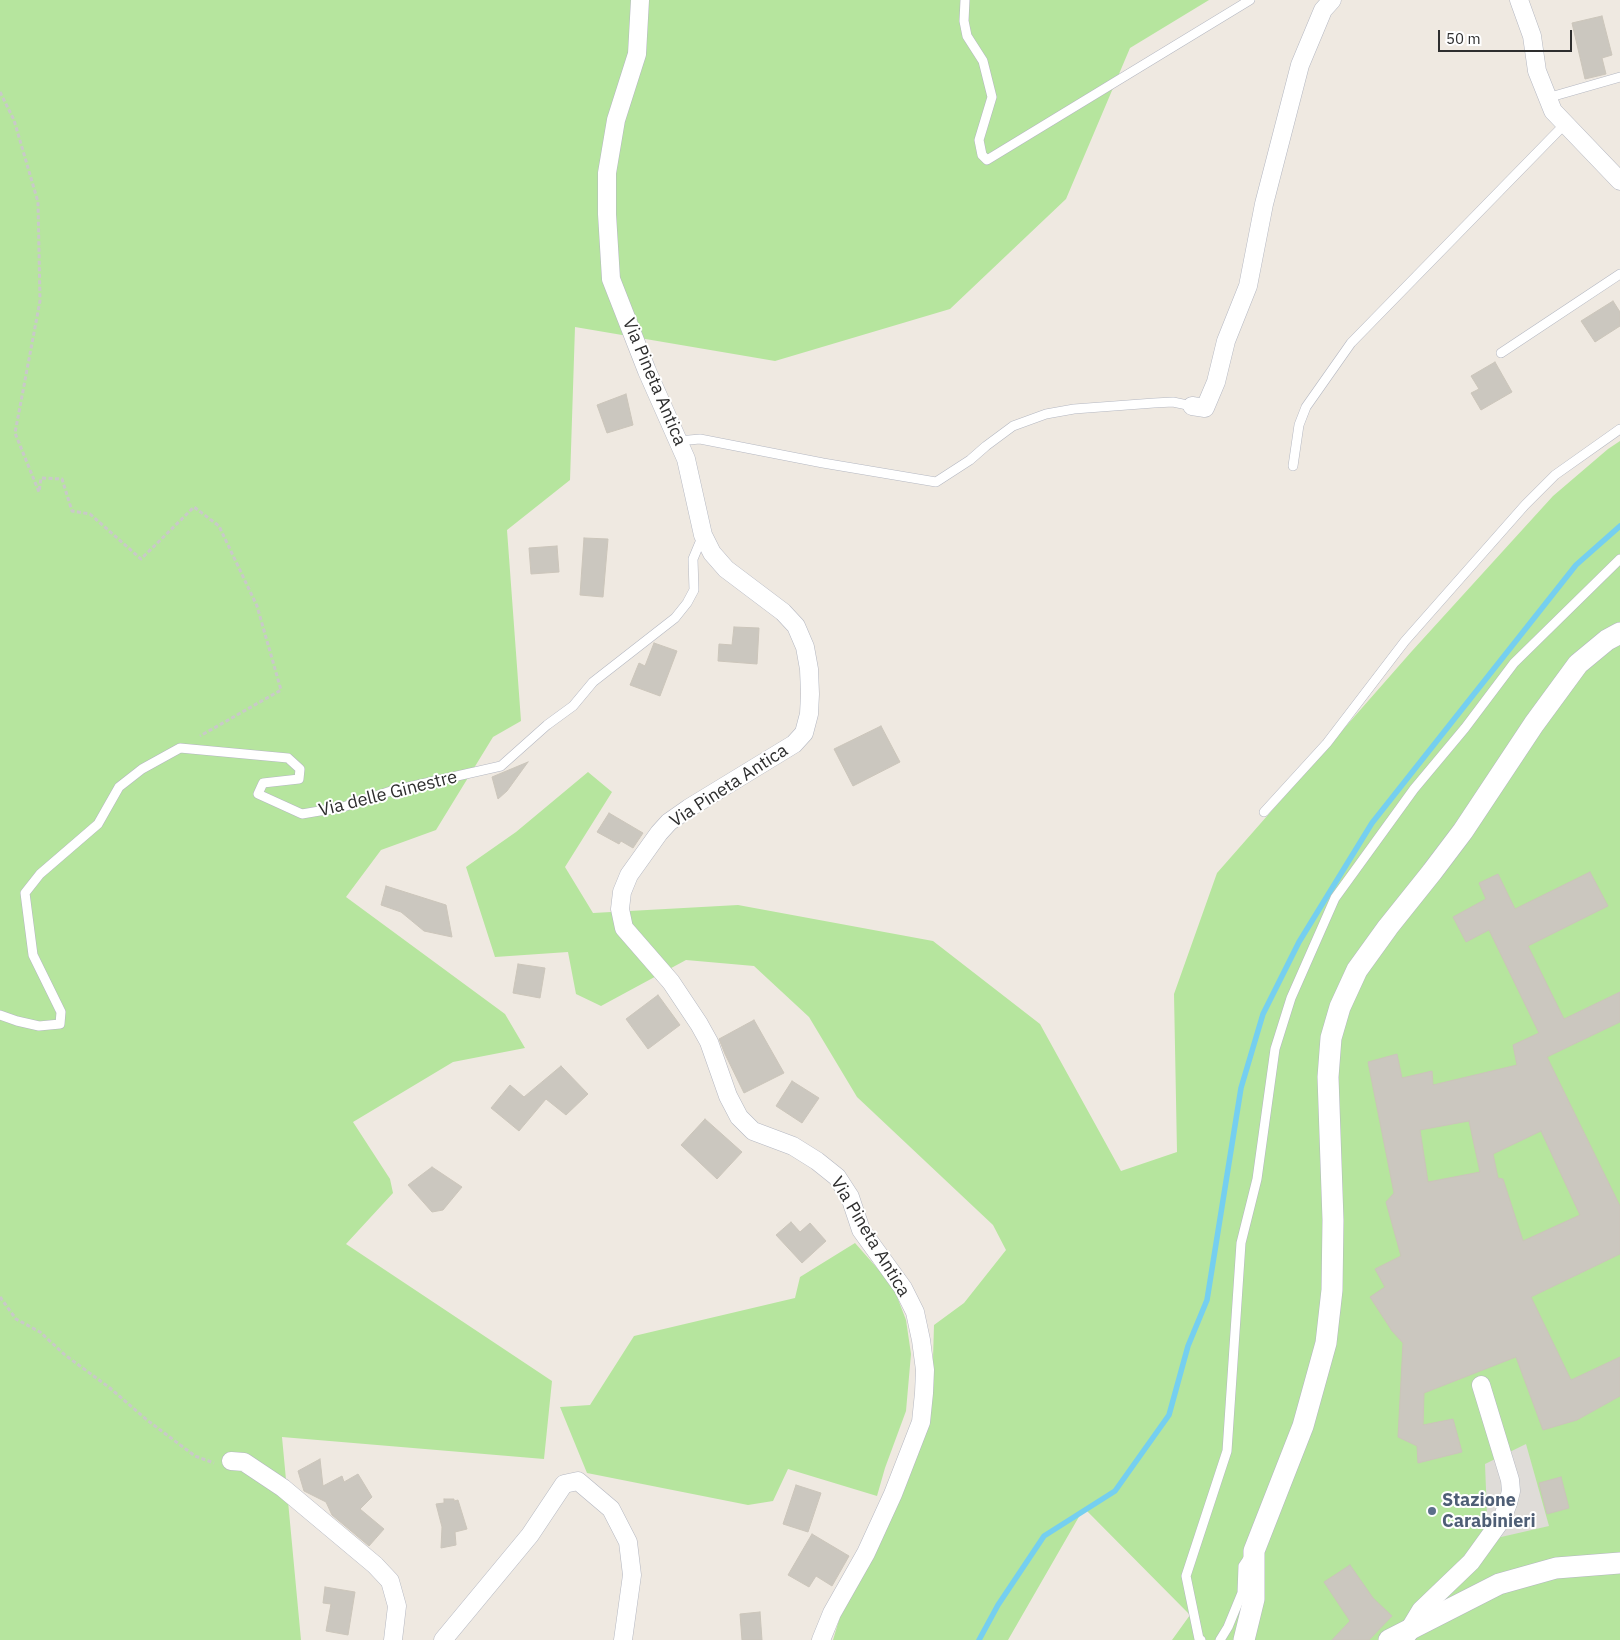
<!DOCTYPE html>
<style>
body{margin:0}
#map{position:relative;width:1620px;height:1640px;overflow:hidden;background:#efe9e1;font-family:"IBM Plex Sans",sans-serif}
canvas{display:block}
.scale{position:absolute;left:1438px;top:30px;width:134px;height:22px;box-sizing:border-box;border:2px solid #2e2e2e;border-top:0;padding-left:6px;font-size:15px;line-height:18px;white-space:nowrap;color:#2e2e2e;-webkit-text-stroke:4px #fff;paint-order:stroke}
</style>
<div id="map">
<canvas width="1620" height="1640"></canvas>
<div class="scale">50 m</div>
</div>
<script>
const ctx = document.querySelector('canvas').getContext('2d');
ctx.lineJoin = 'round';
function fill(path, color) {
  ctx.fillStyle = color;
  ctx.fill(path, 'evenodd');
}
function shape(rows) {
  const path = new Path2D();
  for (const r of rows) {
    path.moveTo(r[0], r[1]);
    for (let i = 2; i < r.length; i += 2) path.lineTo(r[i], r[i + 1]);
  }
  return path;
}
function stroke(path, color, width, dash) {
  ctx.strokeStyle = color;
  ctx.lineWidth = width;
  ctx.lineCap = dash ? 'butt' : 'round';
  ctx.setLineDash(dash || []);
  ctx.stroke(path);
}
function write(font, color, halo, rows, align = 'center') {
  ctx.font = font + ' "IBM Plex Sans",sans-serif';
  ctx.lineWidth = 4;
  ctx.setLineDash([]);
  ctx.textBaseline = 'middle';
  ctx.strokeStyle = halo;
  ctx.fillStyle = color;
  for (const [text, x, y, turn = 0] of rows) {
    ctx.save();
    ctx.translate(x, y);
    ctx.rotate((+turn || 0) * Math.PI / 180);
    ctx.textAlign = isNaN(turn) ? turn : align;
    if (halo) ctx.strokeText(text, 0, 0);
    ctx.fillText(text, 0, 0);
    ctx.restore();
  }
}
fill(shape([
 [0,0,1209,0,1130,48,1066,199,950,309,775,361,575,327,570,480,507,530,521,721,493,737,436,830,381,850,346,897,505,1014,525,1048,453,1062,353,1122,390,1179,393,1193,346,1244,552,1381,544,1459,282,1437,301,1640,0,1640],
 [1620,441,1620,1640,1172,1640,1190,1615,1084,1508,1008,1640,833,1640,842,1610,908,1480,932,1394,934,1325,964,1303,1006,1250,993,1225,857,1097,809,1017,754,966,686,960,601,1006,576,994,568,952,495,957,466,867,516,832,588,772,612,792,565,867,593,913,738,905,933,941,1040,1024,1121,1171,1177,1152,1174,994,1217,873,1412,651,1553,496,1608,449],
 [855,1243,893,1286,906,1320,911,1354,906,1411,885,1468,877,1496,788,1469,773,1501,748,1505,587,1473,560,1407,590,1405,634,1336,795,1298,800,1277]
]), '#b6e59e');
fill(shape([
 [1526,1444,1549,1526,1488,1540,1485,1464]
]), '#dfdcd8');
stroke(shape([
 [979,1640,998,1605,1044,1536,1115,1491,1169,1415,1188,1346,1207,1300,1241,1088,1263,1014,1299,942,1372,823,1576,565,1620,526]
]), '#75cff0', 5.5);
const building = shape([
 [1602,16,1612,55,1602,58,1606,74,1585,79,1572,23,1602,16],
 [1613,301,1620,312,1620,326,1595,342,1581,321,1613,301],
 [1495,362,1512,392,1481,410,1471,393,1479,389,1471,376,1495,362],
 [626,394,633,425,607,433,597,405,626,394],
 [584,538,608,539,603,597,580,595,584,538],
 [557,546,559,572,531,574,529,548,557,546],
 [734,627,759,628,757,664,718,661,719,644,732,645,734,627],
 [654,643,677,651,660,696,630,685,639,663,645,666,654,643],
 [881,726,900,762,853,786,834,749,881,726],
 [528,762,507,791,498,799,492,777,528,762],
 [609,813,643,833,633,848,621,841,619,844,597,832,609,813],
 [1590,872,1608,906,1528,946,1564,1019,1620,992,1620,1022,1547,1057,1620,1206,1620,1254,1531,1297,1571,1380,1620,1357,1620,1396,1577,1420,1543,1430,1516,1357,1424,1393,1423,1425,1453,1419,1462,1452,1418,1463,1417,1446,1398,1437,1403,1343,1392,1331,1370,1297,1385,1287,1375,1269,1401,1256,1386,1202,1394,1193,1368,1062,1397,1054,1402,1078,1432,1071,1433,1085,1517,1065,1513,1045,1539,1033,1489,930,1466,942,1453,917,1486,899,1479,883,1498,874,1515,909,1590,872],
 [1469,1121,1480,1172,1428,1182,1420,1130,1469,1121],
 [1541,1131,1580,1215,1523,1241,1503,1179,1498,1178,1493,1154,1541,1131],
 [386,886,446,905,452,937,424,931,401,912,381,905,386,886],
 [518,964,545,968,540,998,513,993,518,964],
 [658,995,680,1025,648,1049,626,1019,658,995],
 [754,1020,784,1073,744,1093,725,1054,719,1039,754,1020],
 [561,1066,588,1094,566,1115,546,1099,519,1131,491,1108,510,1085,524,1097,561,1066],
 [792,1081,819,1098,802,1123,776,1106,792,1081],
 [705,1119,742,1152,717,1179,681,1145,705,1119],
 [432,1167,462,1187,443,1210,432,1212,408,1185,432,1167],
 [791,1222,800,1232,810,1223,826,1241,802,1263,776,1235,791,1222],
 [320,1459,323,1486,342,1476,344,1482,358,1474,372,1497,360,1509,384,1529,369,1546,332,1515,326,1502,304,1491,298,1471,320,1459],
 [1561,1477,1569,1508,1547,1514,1539,1483,1561,1477],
 [796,1485,821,1493,808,1532,783,1524,796,1485],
 [444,1499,454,1499,454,1501,458,1500,467,1529,455,1532,456,1545,441,1548,442,1527,436,1504,444,1503,444,1499],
 [812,1534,849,1556,832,1586,816,1576,809,1587,788,1575,812,1534],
 [1350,1565,1373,1598,1392,1616,1369,1640,1332,1640,1350,1621,1324,1582,1350,1565],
 [325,1587,355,1592,348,1635,326,1631,331,1604,323,1603,325,1587],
 [760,1612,762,1640,742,1640,740,1614,760,1612]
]);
fill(building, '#cbc7bf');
stroke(building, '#cbc5ba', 1);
const service = shape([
 [965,0,964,21,967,36,983,61,992,97,979,140,982,155,987,160,1250,0],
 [1547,98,1620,77],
 [1501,353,1620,274],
 [678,441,700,439,823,463,936,482,970,460,986,446,1013,426,1046,414,1074,409,1154,403,1173,402,1192,406],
 [1293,466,1299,425,1306,407,1351,343,1565,124],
 [1264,812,1327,743,1405,641,1525,505,1555,475,1620,429],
 [0,1015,17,1021,39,1026,60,1024,61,1012,33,955,25,893,40,874,98,824,119,787,142,769,180,748,288,758,300,769,299,779,263,783,258,794,302,814,343,807,391,791,501,766,547,725,573,706,593,682,675,618,687,603,694,590,693,559,703,535],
 [1201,1640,1199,1639,1186,1576,1227,1451,1241,1243,1257,1179,1275,1049,1291,998,1335,898,1414,789,1465,728,1514,663,1620,559],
 [1220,1640,1228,1627,1242,1593,1243,1566,1249,1557]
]);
const minor = shape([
 [640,0,637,54,616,120,607,173,607,214,611,279,647,371,686,459,703,535,712,553,726,569,783,612,796,626,805,647,809,669,810,694,809,714,804,733,794,744,689,808,669,822,659,833,629,875,622,892,620,909,624,928,671,982,699,1024,709,1042,728,1096,739,1117,753,1131,793,1146,817,1161,837,1177,850,1197,861,1230,903,1288,915,1312,921,1340,925,1370,924,1393,921,1422,893,1494,866,1553,832,1613,821,1640],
 [1519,0,1532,36,1537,71,1553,111,1620,181],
 [1192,406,1205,408,1216,382,1226,341,1248,286,1264,204,1300,65,1323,10,1332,0],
 [231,1461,244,1462,283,1488,375,1565,390,1581,397,1606,393,1640],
 [1409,1633,1409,1630,1421,1610,1471,1562,1502,1519,1508,1503,1511,1491,1510,1480,1481,1385],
 [443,1640,530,1535,564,1484,578,1481,611,1509,628,1542,632,1575,623,1640]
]);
const tertiary = shape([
 [1244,1640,1254,1599,1254,1551,1303,1426,1326,1343,1332,1290,1333,1220,1328,1077,1331,1038,1340,1007,1357,970,1388,927,1432,872,1463,831,1534,724,1578,664,1607,640,1620,633],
 [1389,1640,1499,1584,1556,1568,1620,1563]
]);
stroke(service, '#b4b7c1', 10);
stroke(minor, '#b4b7c1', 19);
stroke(tertiary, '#b4b7c1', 22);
stroke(shape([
 [0,92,14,120,38,202,40,301,15,433,39,492,41,478,62,479,72,511,90,514,141,559,194,507,219,526,257,606,281,690,200,736],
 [0,1297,16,1319,40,1332,65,1355,110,1388,147,1420,195,1456,214,1463]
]), '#c9c9c9', 3, [4, 2.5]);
stroke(service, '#fff', 9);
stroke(minor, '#fff', 18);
stroke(tertiary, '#fff', 21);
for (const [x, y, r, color] of [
 [1432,1511,5,"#5c6f8a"]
]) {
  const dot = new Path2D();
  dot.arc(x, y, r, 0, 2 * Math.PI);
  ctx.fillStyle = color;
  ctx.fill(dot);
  stroke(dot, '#fff', 2);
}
write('18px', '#2e2e2e', '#fff', [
 ["Via Pineta Antica",654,382,67],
 ["Via Pineta Antica",729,786,-33],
 ["Via delle Ginestre",388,794,-14],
 ["Via Pineta Antica",870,1237,59]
]);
write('bold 18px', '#4e5e75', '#fff', [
 ["Stazione",1442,1501],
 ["Carabinieri",1442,1522]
], 'left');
</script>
